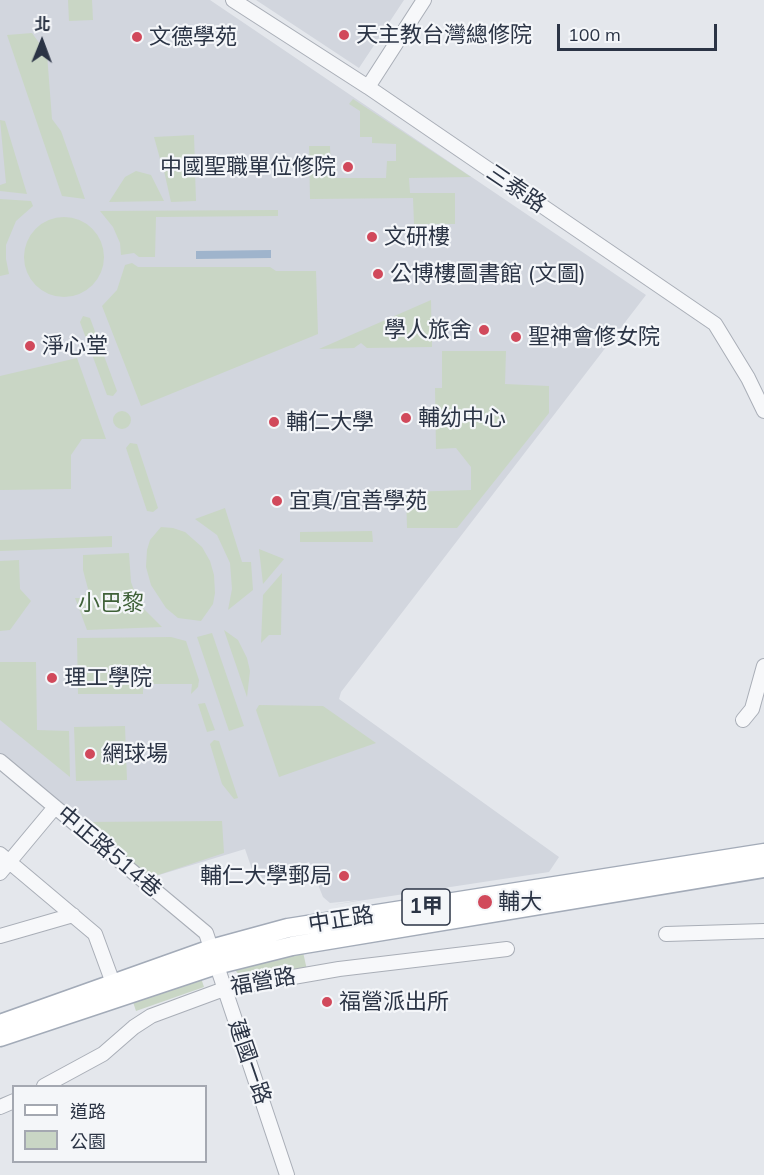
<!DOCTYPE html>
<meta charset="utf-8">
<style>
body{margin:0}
#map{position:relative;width:764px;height:1175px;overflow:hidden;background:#e4e7ec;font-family:Mulish,"Noto Sans TC",sans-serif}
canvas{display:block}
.legend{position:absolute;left:12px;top:1085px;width:195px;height:78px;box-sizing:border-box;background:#f4f6f9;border:2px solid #a4a8b1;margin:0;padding:8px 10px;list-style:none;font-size:18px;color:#2b3445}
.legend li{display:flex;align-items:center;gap:12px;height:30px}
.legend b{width:30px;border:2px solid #a4a8b1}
.north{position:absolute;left:12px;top:12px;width:60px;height:60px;-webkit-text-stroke:4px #f4f6f9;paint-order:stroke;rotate:1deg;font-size:16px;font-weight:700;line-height:24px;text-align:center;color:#2b3445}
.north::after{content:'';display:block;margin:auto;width:21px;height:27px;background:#2b3445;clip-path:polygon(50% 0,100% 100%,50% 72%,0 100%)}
.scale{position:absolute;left:557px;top:24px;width:160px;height:27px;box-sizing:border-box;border:3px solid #2b3445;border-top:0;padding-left:8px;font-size:18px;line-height:21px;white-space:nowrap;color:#2b3445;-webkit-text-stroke:4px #f4f6f9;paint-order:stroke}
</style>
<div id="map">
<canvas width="764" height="1175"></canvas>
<ul class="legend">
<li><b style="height:8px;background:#fff"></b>道路</li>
<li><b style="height:16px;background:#c9d6c5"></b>公園</li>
</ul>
<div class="north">北</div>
<div class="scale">100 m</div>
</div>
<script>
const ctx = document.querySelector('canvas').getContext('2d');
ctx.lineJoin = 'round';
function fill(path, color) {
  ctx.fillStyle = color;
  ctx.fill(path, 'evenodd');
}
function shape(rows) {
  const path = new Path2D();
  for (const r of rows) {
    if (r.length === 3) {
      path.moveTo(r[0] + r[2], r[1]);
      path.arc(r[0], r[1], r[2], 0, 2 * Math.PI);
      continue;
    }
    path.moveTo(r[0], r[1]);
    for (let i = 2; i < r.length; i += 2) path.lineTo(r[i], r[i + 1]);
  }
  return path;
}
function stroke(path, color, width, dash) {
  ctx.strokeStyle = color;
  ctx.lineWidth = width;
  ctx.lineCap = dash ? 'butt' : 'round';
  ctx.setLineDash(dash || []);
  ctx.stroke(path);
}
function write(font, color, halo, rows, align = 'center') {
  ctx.font = font + ' Mulish,"Noto Sans TC",sans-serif';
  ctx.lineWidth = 4.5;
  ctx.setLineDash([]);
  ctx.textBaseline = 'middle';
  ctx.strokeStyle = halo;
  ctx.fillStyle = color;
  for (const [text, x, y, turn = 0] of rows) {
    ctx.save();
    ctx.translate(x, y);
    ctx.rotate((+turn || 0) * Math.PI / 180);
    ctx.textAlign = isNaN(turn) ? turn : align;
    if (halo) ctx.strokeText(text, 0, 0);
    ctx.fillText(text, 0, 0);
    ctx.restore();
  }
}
fill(shape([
 [0,0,210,0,646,295,341,692,339,699,559,857,549,872,332,905,359,900,330,903,323,897,309,862,294,867,295,871,284,875,282,871,256,881,245,849,149,878,0,753],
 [256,0,404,0,359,68]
]), '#d2d6de');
fill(shape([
 [68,0,92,0,93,20,69,21],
 [32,33,47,54,52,119,61,131,85,199,62,196,7,35],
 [353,99,471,177,409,178,410,193,455,193,455,224,414,224,413,198,310,199,309,146,330,146,331,178,386,178,387,161,396,161,396,144,372,143,372,137,360,137,360,111,349,104],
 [0,120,5,121,27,194,0,191,0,185,6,183],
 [194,135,195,165,162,166,154,137],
 [136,171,151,175,164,201,109,202,125,177],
 [164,171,195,171,196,201,171,202],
 [0,199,31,201,33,206,16,221,6,245,6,259,9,274,0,276],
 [278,210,278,216,156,217,155,257,139,257,134,253,121,255,120,243,113,227,100,211],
 [64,257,40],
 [132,263,138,267,270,267,276,271,316,271,318,334,141,406,102,306,117,290,125,265],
 [431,300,432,347,367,348,361,343,354,348,319,349],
 [83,316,90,318,117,391,113,396,107,395,80,322],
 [442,351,506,351,505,384,549,386,549,413,457,528,407,528,406,492,471,490,471,467,456,448,436,449,435,388,442,388],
 [77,358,106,439,82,439,71,455,71,489,0,490,0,376],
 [122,420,9],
 [130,443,137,444,158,508,153,512,147,511,126,448],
 [225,508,242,562,251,562,253,590,228,610,232,589,230,563,217,535,195,519],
 [161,527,173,528,185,532,202,547,210,561,214,575,215,593,213,604,201,621,178,618,166,608,151,585,146,567,147,550,150,540],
 [372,531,373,542,300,542,300,532],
 [112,536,112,547,0,551,0,540],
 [259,549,284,559,263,584],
 [129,553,131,582,139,604,162,627,87,630,75,598,83,598,88,589,83,570,83,555],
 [19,560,20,589,31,601,10,630,0,631,0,561],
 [282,573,281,635,269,635,261,643,263,595],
 [224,630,238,640,247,658,250,671,247,697],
 [212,633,244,726,229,731,197,637],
 [171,637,186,641,199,680,198,687,191,694,192,684,143,684,143,694,78,694,77,638],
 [0,662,36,662,37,730,69,731,70,777,0,720],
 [205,703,215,730,207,732,198,704],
 [259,705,323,706,376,743,279,777,256,710],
 [125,726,127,780,76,781,74,727],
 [214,740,219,741,238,798,234,799,222,784,210,744],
 [222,821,224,853,149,878,83,822],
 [303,952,307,970,242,979,233,967],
 [201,978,204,987,136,1011,133,1002]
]), '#c9d6c5');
fill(shape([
 [271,250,271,258,196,259,196,251]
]), '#9fb4cc');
const minor = shape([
 [233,0,368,87,715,324,748,378,764,411],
 [368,87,424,0],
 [743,720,752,709,764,666],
 [0,761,206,933,287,1175],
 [0,854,95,934,113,983],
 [0,873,55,807],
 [666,934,764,931],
 [0,936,73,915],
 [44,1086,103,1054,134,1027,151,1016,224,989,339,969,507,949],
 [0,1107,14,1101]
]);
const major = shape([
 [0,1024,211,949,288,928,764,853],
 [0,1037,216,965,292,946,764,868]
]);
stroke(minor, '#a9aeb7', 16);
stroke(major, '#a3abb8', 21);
stroke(minor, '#f7f8fa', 14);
stroke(major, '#fff', 18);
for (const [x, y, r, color] of [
 [344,35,6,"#d1495b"],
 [137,37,6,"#d1495b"],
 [348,167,6,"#d1495b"],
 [372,237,6,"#d1495b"],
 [378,274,6,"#d1495b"],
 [484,330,6,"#d1495b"],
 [516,337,6,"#d1495b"],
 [30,346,6,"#d1495b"],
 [406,418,6,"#d1495b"],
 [274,422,6,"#d1495b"],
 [277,501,6,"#d1495b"],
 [52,678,6,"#d1495b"],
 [90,754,6,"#d1495b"],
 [344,876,6,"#d1495b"],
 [485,902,8,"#d1495b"],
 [327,1002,6,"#d1495b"]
]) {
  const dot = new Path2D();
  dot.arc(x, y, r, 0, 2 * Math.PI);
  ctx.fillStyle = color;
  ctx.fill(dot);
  stroke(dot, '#f4f6f9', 2);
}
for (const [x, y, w] of [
 [426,907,48]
]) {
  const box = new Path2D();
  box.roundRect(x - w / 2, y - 18, w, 36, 4.5);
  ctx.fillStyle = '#f4f6f9';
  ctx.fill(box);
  stroke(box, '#2b3445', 1.5);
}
write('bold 21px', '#2b3445', null, [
 ["1甲",426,907]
]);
write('22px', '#2b3445', '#f4f6f9', [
 ["天主教台灣總修院",356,35],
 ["文德學苑",149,37],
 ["中國聖職單位修院",336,167,"right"],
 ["文研樓",384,237],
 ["公博樓圖書館 (文圖)",390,274],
 ["學人旅舍",472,330,"right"],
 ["聖神會修女院",528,337],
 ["淨心堂",42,346],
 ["輔幼中心",418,418],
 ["輔仁大學",286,422],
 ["宜真/宜善學苑",289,501],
 ["理工學院",64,678],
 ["網球場",102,754],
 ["輔仁大學郵局",332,876,"right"],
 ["輔大",498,902],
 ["福營派出所",339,1002]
], 'left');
write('22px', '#2b3445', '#f4f6f9', [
 ["三泰路",516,189,34],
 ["中正路514巷",109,852,40],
 ["中正路",341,920,-9],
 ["福營路",263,982,-10],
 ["建國一路",249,1062,71]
]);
write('22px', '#3f6138', '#f4f6f9', [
 ["小巴黎",111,603]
]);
</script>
